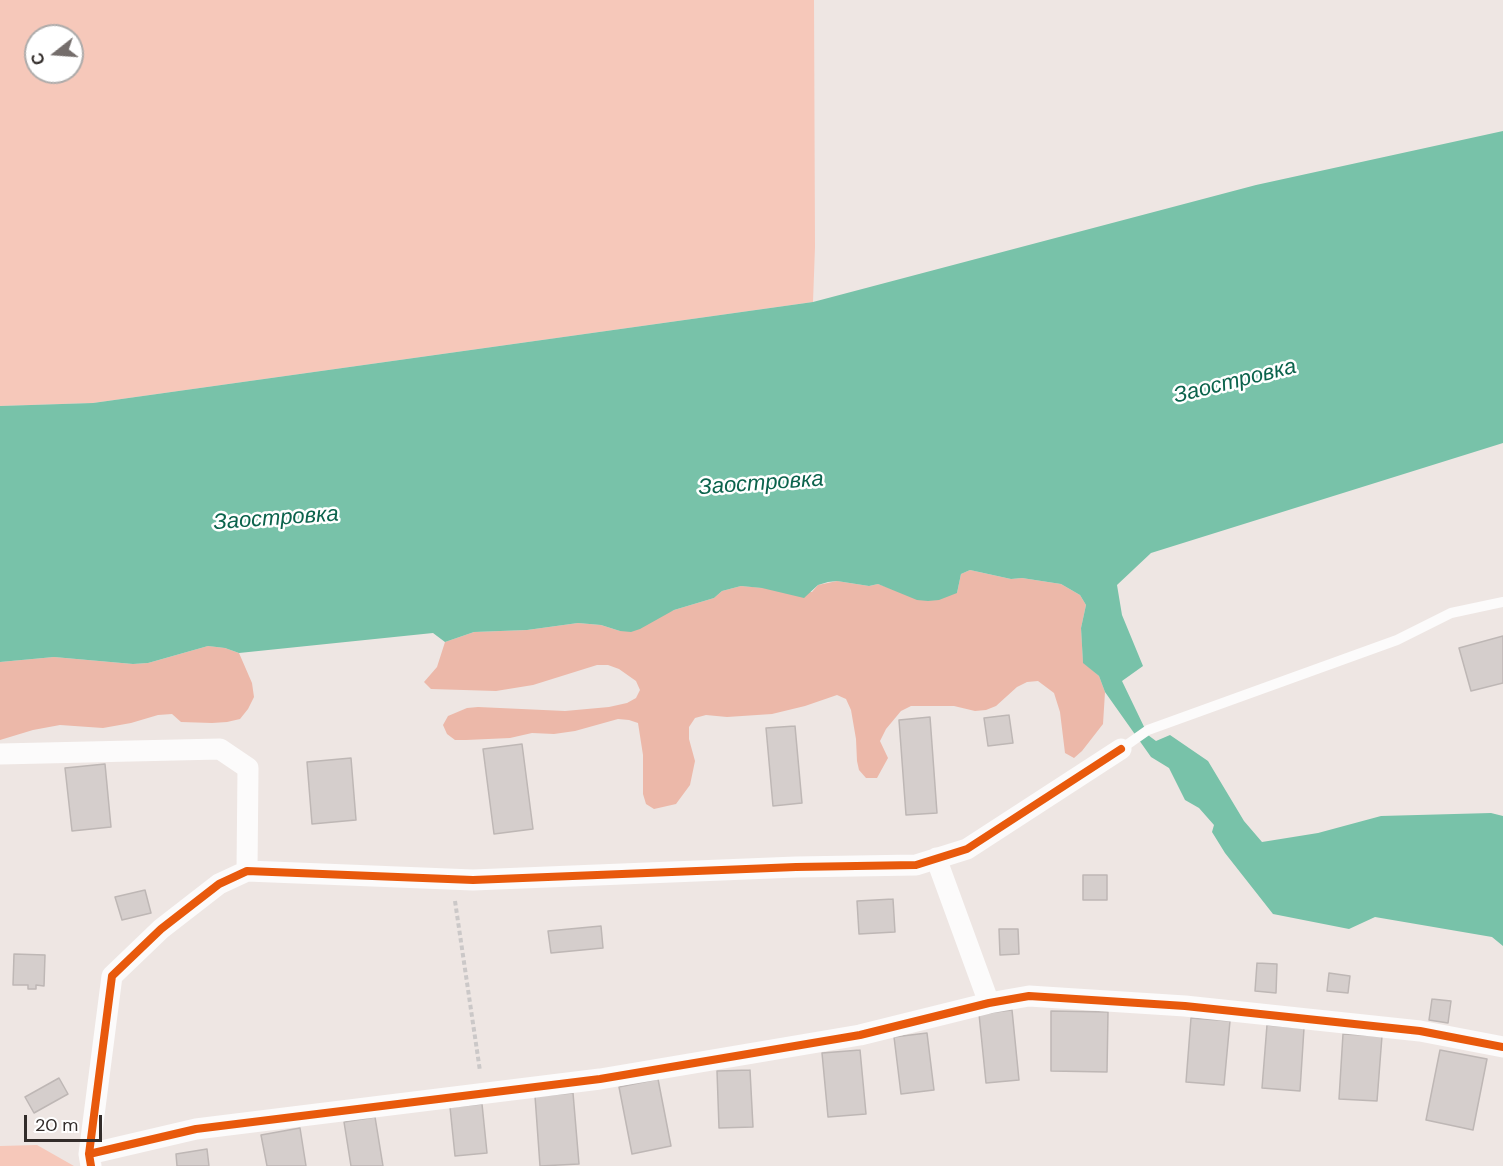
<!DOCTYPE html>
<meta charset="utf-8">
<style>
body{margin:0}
#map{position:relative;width:1503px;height:1166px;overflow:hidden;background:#eee6e3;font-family:"DM Sans",sans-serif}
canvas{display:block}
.north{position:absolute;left:24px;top:24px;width:60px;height:60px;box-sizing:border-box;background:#fff;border:2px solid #adabaa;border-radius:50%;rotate:253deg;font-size:16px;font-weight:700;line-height:24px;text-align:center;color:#322c2a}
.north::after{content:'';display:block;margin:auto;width:21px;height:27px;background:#746d6b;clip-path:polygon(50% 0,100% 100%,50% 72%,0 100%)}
.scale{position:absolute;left:24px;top:1115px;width:78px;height:27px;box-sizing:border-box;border:3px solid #322c2a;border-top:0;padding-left:8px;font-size:18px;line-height:21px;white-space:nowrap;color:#322c2a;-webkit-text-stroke:4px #fff;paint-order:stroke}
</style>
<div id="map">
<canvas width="1503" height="1166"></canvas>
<div class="north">С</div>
<div class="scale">20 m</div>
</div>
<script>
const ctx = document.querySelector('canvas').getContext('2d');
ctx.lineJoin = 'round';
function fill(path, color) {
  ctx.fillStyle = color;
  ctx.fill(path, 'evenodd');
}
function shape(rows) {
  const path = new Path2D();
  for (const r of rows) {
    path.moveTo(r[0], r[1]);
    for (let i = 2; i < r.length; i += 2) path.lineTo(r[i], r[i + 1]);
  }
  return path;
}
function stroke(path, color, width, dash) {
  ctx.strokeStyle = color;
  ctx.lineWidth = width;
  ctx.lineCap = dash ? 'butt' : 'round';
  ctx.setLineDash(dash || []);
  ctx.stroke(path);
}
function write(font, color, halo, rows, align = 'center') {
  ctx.font = font + ' "DM Sans",sans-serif';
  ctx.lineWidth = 5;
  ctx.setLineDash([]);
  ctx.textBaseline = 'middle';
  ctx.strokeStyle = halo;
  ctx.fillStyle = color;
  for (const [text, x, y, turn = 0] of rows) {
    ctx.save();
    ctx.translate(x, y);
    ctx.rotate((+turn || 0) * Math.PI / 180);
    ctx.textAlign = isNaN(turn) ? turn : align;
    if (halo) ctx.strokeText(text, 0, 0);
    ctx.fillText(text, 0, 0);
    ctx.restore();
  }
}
fill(shape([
 [0,0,814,0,815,247,813,302,93,403,0,406],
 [36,36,72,36,72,72,36,72],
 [37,1145,74,1166,0,1166,0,1146]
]), '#f6c8ba');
fill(shape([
 [970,570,1011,579,1022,578,1061,584,1080,595,1086,605,1081,628,1083,662,1099,676,1105,692,1103,724,1082,751,1074,758,1065,753,1060,712,1054,693,1038,681,1027,682,1017,687,996,706,986,710,975,711,954,706,911,706,901,711,886,729,880,741,888,758,877,778,866,778,859,770,857,761,856,739,851,710,846,699,837,695,805,706,772,714,727,717,706,715,695,718,689,727,689,739,695,761,690,785,676,804,654,809,646,804,643,794,643,755,638,723,629,720,618,719,575,731,554,734,532,733,510,738,466,740,455,740,447,734,443,725,448,716,467,708,478,707,565,711,609,707,627,703,636,698,640,690,636,681,619,669,608,665,597,665,533,685,496,691,431,689,424,682,437,667,445,642,474,632,527,630,578,623,601,625,620,631,674,610,714,598,722,591,741,586,812,592,818,585,837,581,869,586,878,584,898,591,957,593,961,574],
 [208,646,225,648,239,653,252,683,254,697,248,709,240,719,227,722,212,723,181,722,172,714,158,715,131,723,103,728,60,725,33,730,0,740,0,662,54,657,133,664,148,663]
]), '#ecb8a9');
fill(shape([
 [1503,131,1503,443,1151,553,1117,585,1122,615,1143,666,1122,681,1148,735,1156,741,1170,735,1208,761,1244,821,1262,842,1318,833,1381,816,1491,813,1503,816,1503,946,1492,937,1375,917,1349,929,1273,914,1225,853,1212,832,1214,825,1199,808,1185,800,1169,768,1151,757,1105,692,1099,676,1083,663,1081,628,1086,605,1080,595,1061,584,1022,578,1011,579,970,570,961,574,957,593,939,600,928,601,917,600,878,584,869,586,837,581,828,582,818,585,804,598,762,588,741,586,722,591,714,598,674,610,640,629,631,632,620,631,601,625,578,623,527,630,474,632,445,642,433,633,239,653,225,648,208,646,148,663,133,664,54,657,0,662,0,406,93,403,813,302,1256,185]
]), '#78c2a9');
const building = shape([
 [1503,636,1503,683,1471,691,1459,648,1503,636],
 [1009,715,1013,743,988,746,984,718,1009,715],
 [930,717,937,813,906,815,899,720,930,717],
 [795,726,802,803,773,806,766,728,795,726],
 [522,744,533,829,494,834,483,749,522,744],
 [351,758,356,820,312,824,307,762,351,758],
 [105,764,111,827,72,831,65,768,105,764],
 [1083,875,1107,875,1107,900,1083,900,1083,875],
 [145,890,151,913,122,920,115,897,145,890],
 [893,899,895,932,859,934,857,901,893,899],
 [601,926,603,948,551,953,548,931,601,926],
 [999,929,1018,929,1019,954,1000,955,999,929],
 [14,954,45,955,44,986,36,985,36,989,28,989,28,985,13,985,14,954],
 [1257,963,1277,964,1276,993,1255,991,1257,963],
 [1329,973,1350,976,1348,993,1327,991,1329,973],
 [1432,999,1451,1001,1448,1023,1429,1020,1432,999],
 [1012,1010,1019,1080,986,1083,979,1014,1012,1010],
 [1051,1011,1108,1012,1107,1072,1051,1071,1051,1011],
 [1191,1018,1230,1021,1224,1085,1186,1082,1191,1018],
 [1267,1025,1304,1028,1300,1091,1262,1088,1267,1025],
 [927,1033,934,1090,901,1094,894,1037,927,1033],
 [1343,1034,1382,1036,1377,1101,1339,1099,1343,1034],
 [860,1050,866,1114,828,1117,822,1053,860,1050],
 [1440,1050,1487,1059,1473,1130,1426,1120,1440,1050],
 [750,1070,753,1127,719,1128,717,1071,750,1070],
 [59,1078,68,1094,34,1113,25,1097,59,1078],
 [658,1079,671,1146,632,1154,619,1087,658,1079],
 [573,1093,579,1164,540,1166,535,1096,573,1093],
 [482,1104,487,1153,455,1156,450,1107,482,1104],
 [375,1117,383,1166,351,1166,344,1122,375,1117],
 [300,1128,306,1166,267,1166,261,1135,300,1128],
 [207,1149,209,1166,177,1166,176,1154,207,1149]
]);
fill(building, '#d5cecc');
stroke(building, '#beb7b5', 1.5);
stroke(shape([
 [455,901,480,1071]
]), '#cbc8c8', 4, [4.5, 3]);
stroke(shape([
 [1121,749,1148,730,1397,640,1451,613,1503,602]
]), '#fcfbfb', 10);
stroke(shape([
 [0,754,220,749,248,768,247,871],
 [936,858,989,1003],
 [89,1154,196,1129,600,1079,860,1035,989,1003,1029,996,1185,1006,1420,1031,1503,1047],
 [91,1166,89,1154,112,976,161,929,219,884,247,871,473,880,796,867,916,865,967,849,1121,749]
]), '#fcfbfb', 21);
stroke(shape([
 [89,1154,196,1129,600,1079,860,1035,989,1003,1029,996,1185,1006,1420,1031,1503,1047],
 [91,1166,89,1154,112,976,161,929,219,884,247,871,473,880,796,867,916,865,967,849,1121,749]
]), '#e8590c', 8);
write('italic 22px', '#0b634c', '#fff', [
 ["Заостровка",1235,382,-14],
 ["Заостровка",761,484,-4],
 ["Заостровка",276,519,-4]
]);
</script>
